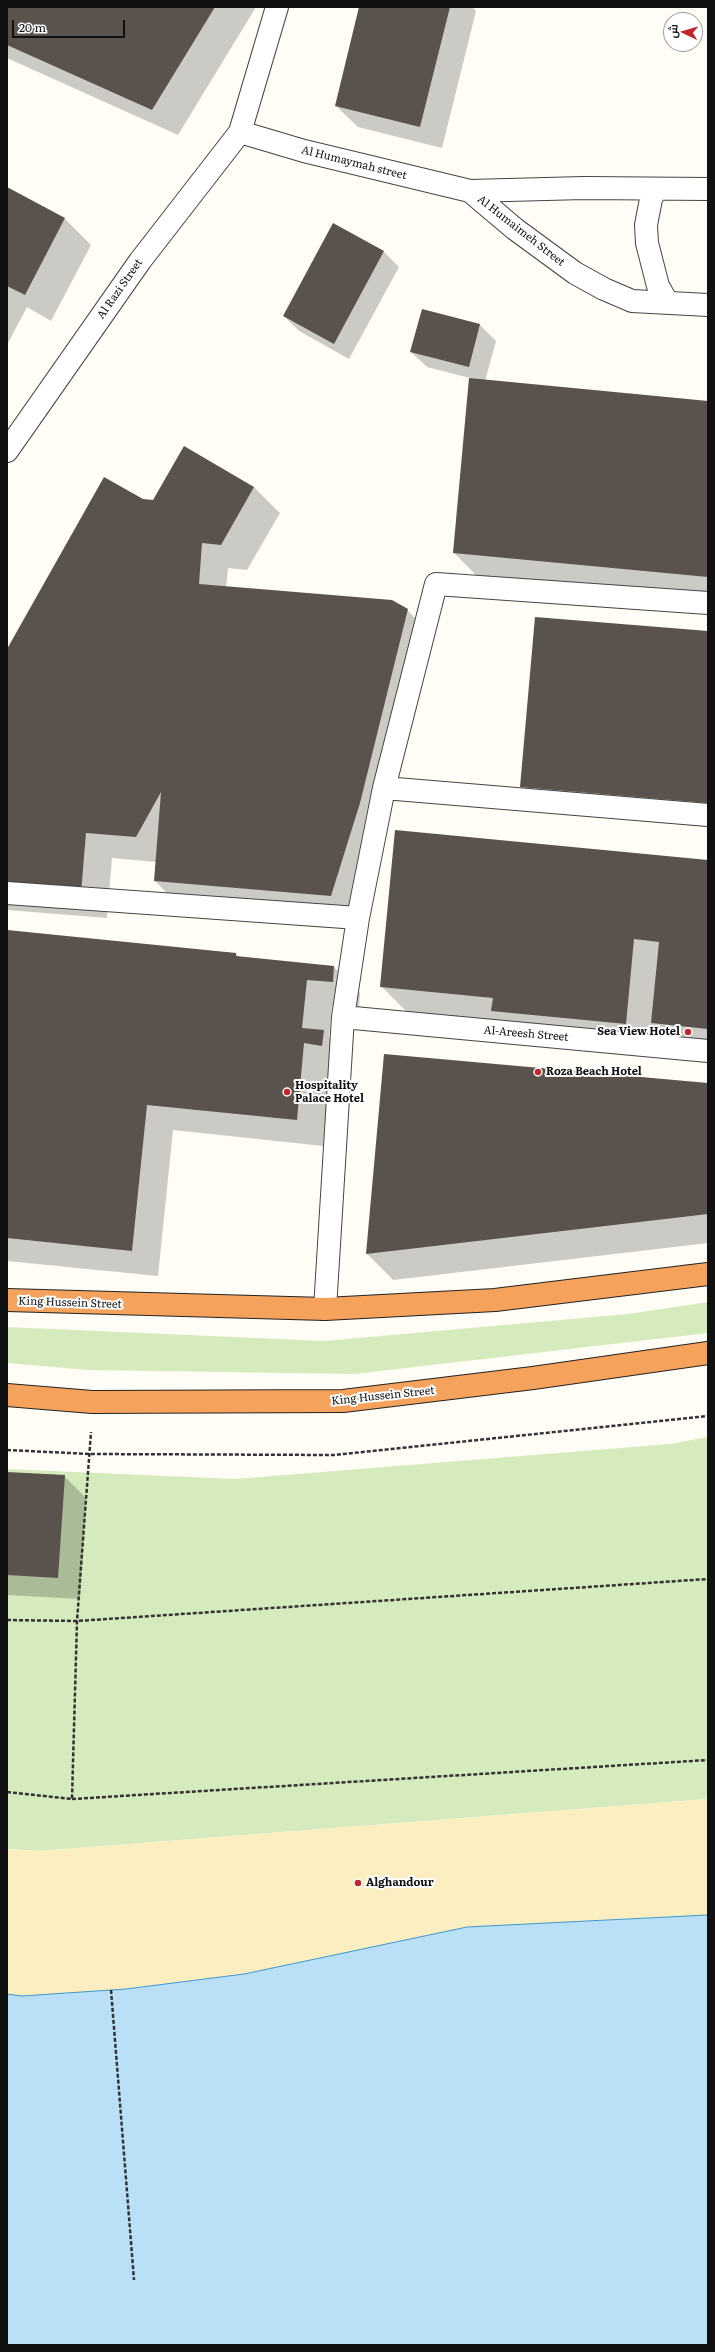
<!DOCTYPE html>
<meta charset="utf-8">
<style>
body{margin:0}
#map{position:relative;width:715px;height:2352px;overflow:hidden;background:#fffdf5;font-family:Literata,Cairo,serif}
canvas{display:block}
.frame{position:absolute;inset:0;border:8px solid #111;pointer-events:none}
.north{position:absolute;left:663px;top:12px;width:40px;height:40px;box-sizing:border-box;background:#fff;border:1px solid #a0a0a0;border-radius:50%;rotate:275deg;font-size:11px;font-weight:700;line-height:16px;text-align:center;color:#111}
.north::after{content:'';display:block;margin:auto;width:14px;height:18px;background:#c4262e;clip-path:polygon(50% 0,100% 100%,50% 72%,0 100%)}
.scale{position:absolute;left:12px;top:20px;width:113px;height:18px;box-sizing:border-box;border:2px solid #111;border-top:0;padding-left:5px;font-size:12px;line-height:14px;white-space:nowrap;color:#111;-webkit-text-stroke:3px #fff;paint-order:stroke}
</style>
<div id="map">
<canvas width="715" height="2352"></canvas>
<div class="frame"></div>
<div class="north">ش</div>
<div class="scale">20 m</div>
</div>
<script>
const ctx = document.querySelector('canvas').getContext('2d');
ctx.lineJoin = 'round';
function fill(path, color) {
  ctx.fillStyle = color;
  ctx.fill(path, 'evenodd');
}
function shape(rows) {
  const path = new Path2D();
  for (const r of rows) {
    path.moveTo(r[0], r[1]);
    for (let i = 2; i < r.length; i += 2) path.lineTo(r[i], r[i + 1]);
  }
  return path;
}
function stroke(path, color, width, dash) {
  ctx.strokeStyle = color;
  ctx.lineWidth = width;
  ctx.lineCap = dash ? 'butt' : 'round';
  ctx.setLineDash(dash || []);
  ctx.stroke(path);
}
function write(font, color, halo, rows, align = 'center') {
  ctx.font = font + ' Literata,serif';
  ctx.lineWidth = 4;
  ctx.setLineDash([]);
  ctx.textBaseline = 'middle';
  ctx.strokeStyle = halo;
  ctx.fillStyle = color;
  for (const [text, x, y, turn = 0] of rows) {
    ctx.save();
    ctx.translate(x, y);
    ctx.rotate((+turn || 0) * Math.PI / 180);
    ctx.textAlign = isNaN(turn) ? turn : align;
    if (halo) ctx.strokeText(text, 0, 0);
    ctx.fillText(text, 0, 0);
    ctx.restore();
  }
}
fill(shape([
 [708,1302,708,1333,354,1374,88,1370,7,1363,7,1327,324,1341,628,1314],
 [708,1437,708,1799,39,1851,7,1849,7,1469,235,1479,670,1444]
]), '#d5ebbd');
fill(shape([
 [708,1799,708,1915,467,1927,244,1974,126,1989,22,1996,7,1994,7,1849,39,1851]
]), '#fbeec1');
const water = shape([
 [708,1915,708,2345,7,2345,7,1994,22,1996,126,1989,244,1974,467,1927,708,1915]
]);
fill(water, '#b9e0f7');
stroke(water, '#3f96cf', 1);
fill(shape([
 [7,7,256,7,178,135,7,58],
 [360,7,472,7,476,11,442,148,358,127,336,106],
 [7,188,65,219,91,245,51,321,27,307,7,345],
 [334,224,384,252,399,267,349,359,299,331,284,316],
 [423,310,480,325,496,341,485,381,708,402,708,600,480,579,454,553,470,378,427,367,411,352],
 [254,487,280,513,247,570,228,568,226,588,407,610,433,636,386,829,356,921,181,907,155,881,156,862,112,858,107,918,7,910,7,651,143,500,154,501],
 [708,632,708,827,547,813,521,787],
 [708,861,708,1052,678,1049,654,1025,652,1050,407,1012,381,986],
 [7,931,236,954,239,957,334,967,360,993,359,1008,332,1005,329,1037,349,1057,330,1069,323,1146,173,1130,158,1276,7,1261],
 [385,1055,708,1084,708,1243,393,1280,367,1254],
 [7,1473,64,1476,86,1498,80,1599,7,1595]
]), '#0003');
fill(shape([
 [7,7,215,7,152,110,7,45],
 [359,7,450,7,420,127,335,106],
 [7,187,65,218,25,295,7,286],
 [333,223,384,251,334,344,283,316],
 [422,309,480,324,469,367,410,352],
 [469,378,708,401,708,577,453,553],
 [184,446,254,487,221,545,202,543,199,584,392,600,408,609,360,803,331,896,154,881,161,792,136,837,86,833,81,893,7,887,7,649,104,477,143,499,153,500],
 [535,617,708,631,708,803,520,787],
 [395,830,708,860,708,1029,651,1023,659,942,634,939,626,1024,491,1011,493,998,380,987],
 [7,930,236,953,236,956,334,966,333,982,307,980,302,1028,324,1030,322,1046,304,1043,297,1120,147,1105,132,1251,7,1238],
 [384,1054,708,1083,708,1214,366,1254],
 [7,1472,65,1475,58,1578,7,1575]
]), '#5a524d');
const minor = shape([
 [240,132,304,151,470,191,584,188,708,189],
 [656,189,651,199,646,225,647,243,658,286,667,302],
 [470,191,515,229,575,273,604,289,632,301,708,305],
 [7,451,140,261,240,132,277,7],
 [384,788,708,815],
 [7,893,358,918],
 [343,1017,708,1051],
 [325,1309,343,1017,358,918,384,788,436,584,708,603]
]);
const highway = shape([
 [7,1300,325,1309,495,1300,708,1274],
 [7,1395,92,1402,343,1401,533,1378,708,1353]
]);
stroke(minor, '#444', 24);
stroke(highway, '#222', 24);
stroke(shape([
 [7,1450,90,1454,334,1455,708,1416],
 [7,1620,77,1621,708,1579],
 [7,1792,72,1799,77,1621,91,1432],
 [72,1799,708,1760],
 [111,1990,134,2280]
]), '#333', 2.5, [4, 2]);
stroke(minor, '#fff', 22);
stroke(highway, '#f5a25d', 22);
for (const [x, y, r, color] of [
 [688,1032,4,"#c4262e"],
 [538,1072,4,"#c4262e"],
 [287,1092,4,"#c4262e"],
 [358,1883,4,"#c4262e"]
]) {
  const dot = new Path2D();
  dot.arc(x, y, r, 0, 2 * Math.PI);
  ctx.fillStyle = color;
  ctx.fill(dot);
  stroke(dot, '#fff', 1.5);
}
write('11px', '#111', '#fff', [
 ["Al Humaymah street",354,163,14],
 ["Al Humaimeh Street",521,231,38],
 ["Al Razi Street",120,289,-55],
 ["Al-Areesh Street",526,1034,5],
 ["King Hussein Street",70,1303,2],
 ["King Hussein Street",383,1396,-6]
]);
write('bold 11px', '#111', '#fff', [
 ["Sea View Hotel",680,1032,"right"],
 ["Roza Beach Hotel",546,1072],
 ["Hospitality",295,1086],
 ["Palace Hotel",295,1099],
 ["Alghandour",366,1883]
], 'left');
</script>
